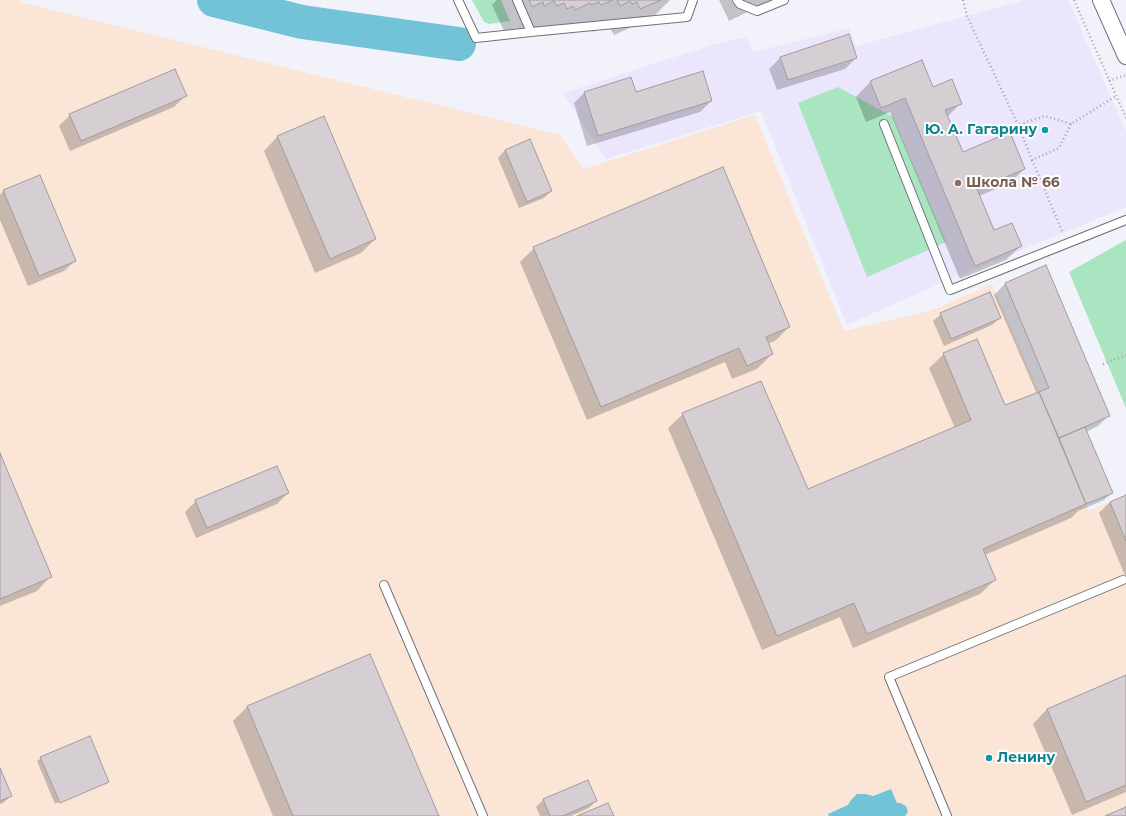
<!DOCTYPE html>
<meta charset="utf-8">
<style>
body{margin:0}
canvas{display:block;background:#f2f3fa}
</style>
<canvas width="1126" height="816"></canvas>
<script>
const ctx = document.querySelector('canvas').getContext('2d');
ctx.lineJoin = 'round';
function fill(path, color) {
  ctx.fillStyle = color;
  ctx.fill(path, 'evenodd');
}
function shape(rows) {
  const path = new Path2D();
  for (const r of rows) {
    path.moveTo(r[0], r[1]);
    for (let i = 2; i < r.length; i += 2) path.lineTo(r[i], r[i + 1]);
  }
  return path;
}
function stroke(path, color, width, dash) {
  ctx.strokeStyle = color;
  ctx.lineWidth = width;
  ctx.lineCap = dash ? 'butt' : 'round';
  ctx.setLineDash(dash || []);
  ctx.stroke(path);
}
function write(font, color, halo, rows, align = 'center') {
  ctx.font = font + ' Montserrat,sans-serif';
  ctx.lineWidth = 4;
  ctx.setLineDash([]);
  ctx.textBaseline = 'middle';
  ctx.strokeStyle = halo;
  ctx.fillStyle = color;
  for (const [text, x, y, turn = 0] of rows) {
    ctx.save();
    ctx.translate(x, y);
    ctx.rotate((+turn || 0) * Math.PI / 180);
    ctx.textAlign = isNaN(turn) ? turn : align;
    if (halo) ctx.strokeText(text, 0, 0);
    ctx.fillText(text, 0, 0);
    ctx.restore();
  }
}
fill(shape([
 [0,0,20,0,24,3,560,135,583,169,755,115,844,331,930,311,992,284,1059,438,1089,511,1126,495,1126,816,0,816]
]), '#fae5d7');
fill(shape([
 [1025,0,1068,0,1126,131,1126,207,939,284,847,325,761,111,606,159,563,93,715,44,747,37,753,52,850,28,856,46]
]), '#ebe6fc');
fill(shape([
 [472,0,501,0,510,21,489,24,484,22],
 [838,87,893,117,946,242,867,277,798,103],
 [1126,240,1126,408,1069,272]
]), '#a8e5c0');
fill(shape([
 [891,789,897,803,900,803,906,806,908,812,905,816,829,816,828,814,848,805,851,800,857,794,865,794,873,796]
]), '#72c2d8');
fill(shape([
 [497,0,670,0,652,18,614,35,610,28,605,30,603,27,593,32,589,25,563,29,548,36,546,32,528,27,518,32,516,28,505,33,492,5],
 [719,0,772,0,729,21],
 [848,35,856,58,845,69,777,90,769,69,780,58],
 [922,61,933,88,961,103,947,117,962,153,1024,169,1010,183,979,196,994,231,1021,246,1006,260,960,279,890,112,866,122,856,97,870,82],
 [585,92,635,93,711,101,700,112,587,146,574,103],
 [185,96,174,107,70,151,59,126,70,115],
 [278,136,375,239,361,253,315,273,264,151],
 [505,150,551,191,544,198,519,208,498,158],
 [39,176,75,261,64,271,28,286,0,220,0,195,3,191],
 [534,248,789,327,775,341,767,344,772,354,757,369,732,379,725,362,587,420,520,262],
 [1045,267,1109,415,1098,426,1086,432,1112,493,1104,500,1078,511,1071,518,985,555,995,580,980,594,853,648,840,617,762,650,668,428,683,414,807,490,955,428,929,368,944,354,1005,407,1037,394,994,295,1005,284],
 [941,314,1000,318,992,325,944,346,933,321],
 [0,455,51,576,37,591,0,606],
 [288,493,277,504,196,538,185,512,196,501],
 [1126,496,1126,578,1099,513,1110,502],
 [369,655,438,816,273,816,233,721,247,707],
 [1126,676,1126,792,1072,815,1033,724,1047,709],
 [41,758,108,782,105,785,105,783,55,804,37,761],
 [0,771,11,796,3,803,0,804],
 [588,781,596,801,589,808,571,816,540,816,536,807,543,800]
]), '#0003');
stroke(shape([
 [214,0,302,22,459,44]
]), '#72c2d8', 34);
const building = shape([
 [529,0,613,0,601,5,599,2,591,5,590,3,575,10,573,6,567,9,564,3,557,6,554,1,544,6,543,2,532,7,529,0],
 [617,0,661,0,640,9,637,2,632,4,630,1,620,6,617,0],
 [849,34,857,58,788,80,780,57,849,34],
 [922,60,933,87,952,79,962,104,945,110,963,152,1010,132,1025,169,977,189,994,230,1012,223,1022,246,975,266,905,98,881,108,870,81,922,60],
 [175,69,187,96,81,141,69,114,175,69],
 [703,71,712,101,598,136,584,92,631,77,636,92,703,71],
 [324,116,376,239,330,259,277,136,324,116],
 [530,139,552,191,527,202,505,150,530,139],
 [723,167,790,327,766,337,773,354,747,366,739,348,601,407,533,247,723,167],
 [40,175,76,261,39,276,3,190,40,175],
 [1046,265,1110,416,1059,438,1039,392,1049,388,1005,283,1046,265],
 [990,292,1001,318,951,339,940,313,990,292],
 [977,339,1005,405,1039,392,1086,504,983,549,996,580,867,634,854,603,777,636,682,413,761,381,808,489,971,420,943,353,977,339],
 [1085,427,1113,493,1086,504,1059,438,1085,427],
 [0,453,52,577,0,599,0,453],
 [277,466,289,493,207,528,195,500,277,466],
 [1126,495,1126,541,1110,502,1126,495],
 [370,654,439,816,293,816,247,706,370,654],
 [1126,675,1126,785,1086,802,1047,709,1126,675],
 [90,736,109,782,60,803,40,757,90,736],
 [0,768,12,796,0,801,0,768],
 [588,780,597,801,563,816,550,816,543,799,588,780],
 [608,803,614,816,577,816,608,803],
 [1126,807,1126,816,1105,816,1126,807]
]);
fill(building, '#d5ced2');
stroke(building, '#a29b9f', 1);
const service = shape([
 [458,0,476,38,531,32],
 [517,0,531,32,687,17,693,0],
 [737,0,740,4,757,11,784,0],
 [884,124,950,290,1126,220],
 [384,585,483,816],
 [947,816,889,677,1123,580]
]);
const minor = shape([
 [1101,0,1126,56]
]);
stroke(service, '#717278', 10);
stroke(minor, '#717278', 18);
stroke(shape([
 [963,0,967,16,1018,125],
 [1074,0,1126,118],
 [1109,81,1126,75],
 [1071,124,1059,148,1032,160,1018,125,1045,116,1071,124,1116,96],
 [1032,160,1062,231],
 [1103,364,1126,355]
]), '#a3a3a9', 2.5, [1, 3]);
stroke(service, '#fff', 8);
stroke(minor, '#fff', 16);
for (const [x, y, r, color] of [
 [1045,130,4,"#0f9aa8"],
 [958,183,4,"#8d6e63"],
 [989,758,4,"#0f9aa8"]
]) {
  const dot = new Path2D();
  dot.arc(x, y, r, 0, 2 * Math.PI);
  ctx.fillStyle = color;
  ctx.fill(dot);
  stroke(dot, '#fff', 1.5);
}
write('bold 14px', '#0d838f', '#fff', [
 ["Ю. А. Гагарину",1037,130],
 ["Ленину",997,758,"left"]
], 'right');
write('bold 14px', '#785e54', '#fff', [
 ["Школа № 66",966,183]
], 'left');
</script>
